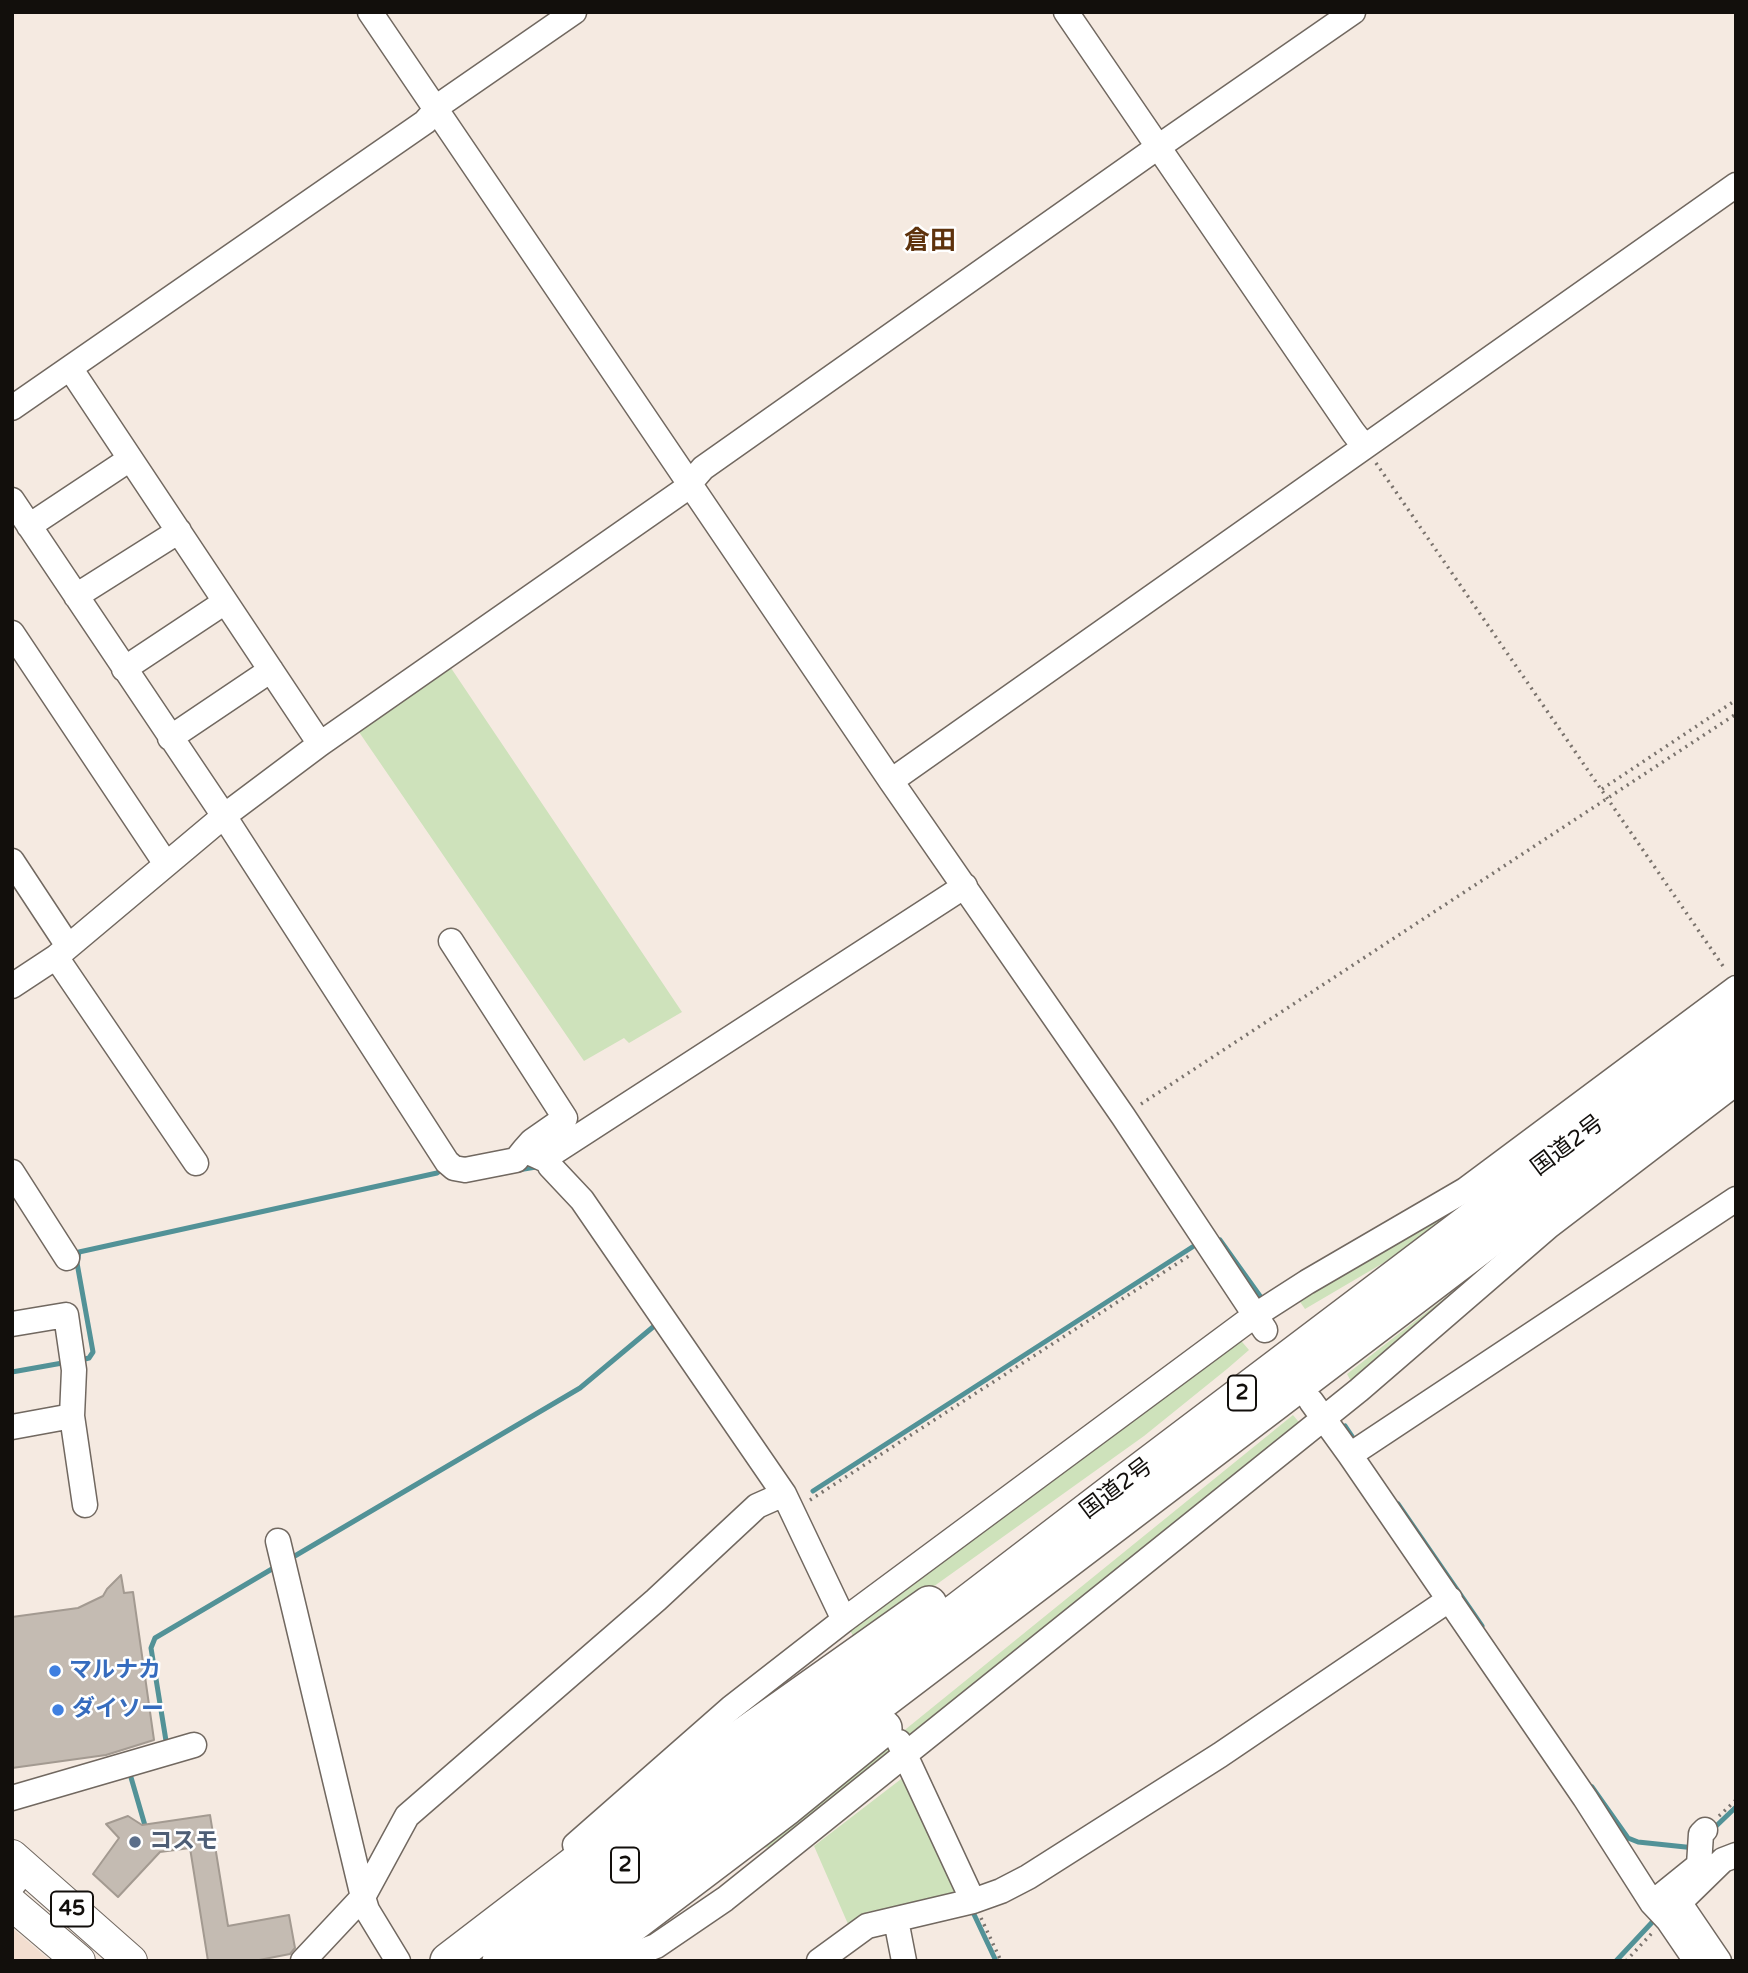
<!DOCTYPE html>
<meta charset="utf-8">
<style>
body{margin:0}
#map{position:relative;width:1748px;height:1973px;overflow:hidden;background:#f5eae1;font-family:"Varela Round",sans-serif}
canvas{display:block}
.frame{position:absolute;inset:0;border:14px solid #120f0c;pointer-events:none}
</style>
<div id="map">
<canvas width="1748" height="1973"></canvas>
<div class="frame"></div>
</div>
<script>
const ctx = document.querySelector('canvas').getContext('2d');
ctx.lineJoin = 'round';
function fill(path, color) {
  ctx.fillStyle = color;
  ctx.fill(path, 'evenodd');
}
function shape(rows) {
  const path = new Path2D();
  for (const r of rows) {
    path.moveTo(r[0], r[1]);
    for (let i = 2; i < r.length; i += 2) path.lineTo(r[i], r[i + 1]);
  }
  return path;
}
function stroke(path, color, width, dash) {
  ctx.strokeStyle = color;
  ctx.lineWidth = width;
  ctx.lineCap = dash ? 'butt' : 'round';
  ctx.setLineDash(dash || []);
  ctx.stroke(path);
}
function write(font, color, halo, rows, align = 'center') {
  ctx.font = font + ' "Varela Round","Noto Sans JP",sans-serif';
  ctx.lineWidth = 5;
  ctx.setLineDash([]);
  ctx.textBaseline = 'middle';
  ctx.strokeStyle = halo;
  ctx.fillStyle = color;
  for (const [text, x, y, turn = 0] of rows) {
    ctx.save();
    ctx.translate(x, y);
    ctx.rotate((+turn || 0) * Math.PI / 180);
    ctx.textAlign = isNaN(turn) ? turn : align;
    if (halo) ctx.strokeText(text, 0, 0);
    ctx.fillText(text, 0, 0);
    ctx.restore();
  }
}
fill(shape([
 [12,1928,51,1961,12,1961]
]), '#f3ded0');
fill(shape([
 [451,668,682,1012,629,1043,624,1038,584,1061,359,732],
 [1463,1205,1385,1262,1305,1309,1296,1296],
 [1496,1258,1353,1385,1347,1374],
 [1237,1336,1249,1350,1227,1369,1144,1436,856,1642,851,1632,851,1623],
 [1293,1415,1303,1427,910,1741,901,1733],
 [893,1739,894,1752,770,1847,761,1848],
 [905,1776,960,1891,954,1895,867,1912,848,1924,814,1846]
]), '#cee2bb');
stroke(shape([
 [518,1170,536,1167,538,1164],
 [1220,1240,1260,1296],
 [81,1360,89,1358,93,1352,77,1263,79,1252,437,1173,441,1170],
 [12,1372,68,1362],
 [1345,1426,1353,1438],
 [813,1491,1197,1244],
 [1398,1504,1482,1626],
 [288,1560,580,1388,659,1322],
 [167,1747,151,1648,155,1638,277,1566],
 [133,1773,130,1774,146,1829],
 [1592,1787,1628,1838,1638,1842,1695,1848],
 [1712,1830,1736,1807],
 [971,1908,996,1961],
 [1616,1961,1657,1917]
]), '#529297', 5);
const building = shape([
 [121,1575,124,1593,133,1592,154,1740,106,1755,12,1768,12,1617,78,1608,103,1596,107,1589,121,1575],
 [210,1815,228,1926,289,1915,295,1948,290,1954,254,1961,208,1961,190,1848,160,1852,118,1897,93,1874,119,1838,106,1824,128,1816,142,1825,210,1815]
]);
fill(building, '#c4bbb2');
stroke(building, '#a39a91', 2);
const minor = shape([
 [370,12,891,781,1123,1116,1265,1330],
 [1066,12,1353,432,1364,446],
 [70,368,320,744],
 [12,408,425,122,441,104,574,12],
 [12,500,224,816,447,1162,454,1168,465,1170,516,1160,524,1150,548,1161,550,1166,582,1200,784,1494,844,1620],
 [29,526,130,459],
 [76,596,179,531],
 [12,633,166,864],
 [124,669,225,602],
 [170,738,271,670],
 [891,781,1736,185],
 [12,861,68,946],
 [451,941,565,1118,532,1141,524,1150],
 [56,957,196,1163],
 [12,986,56,957,224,816,320,744,684,490,703,468,1158,147,1353,12],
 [548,1161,553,1153,965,886],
 [12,1172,67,1258],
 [12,1324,66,1315,74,1370,72,1416,85,1505],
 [1311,1401,1350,1455],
 [12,1427,72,1416],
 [278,1541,363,1897,367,1910,398,1961],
 [899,1742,973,1901],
 [12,1798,194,1745],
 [575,1845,731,1708,844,1620,1254,1316,1307,1282,1465,1190,1736,988],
 [12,1886,26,1869],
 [1652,1903,1699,1865,1701,1834,1705,1830],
 [1683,1908,1719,1961],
 [896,1920,904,1961],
 [1668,1920,1683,1908,1679,1903,1723,1860,1736,1855],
 [303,1961,363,1897,407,1816,656,1600,757,1506,784,1494],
 [617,1961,656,1946,725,1899,780,1855,1359,1390,1549,1226,1736,1083],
 [819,1961,867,1926,973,1901,1001,1891,1028,1877,1220,1755,1450,1599],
 [1696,1961,1668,1920,1652,1903,1585,1798,1350,1455,1736,1199]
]);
const major = shape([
 [12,1856,131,1961],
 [12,1904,79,1961]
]);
const highway = shape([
 [448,1961,730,1745,929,1604],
 [500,1961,1124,1483,1736,1020],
 [540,1961,1736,1052],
 [584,1961,787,1807,884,1728]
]);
stroke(minor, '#716860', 27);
stroke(major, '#716860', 34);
stroke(highway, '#716860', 38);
stroke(shape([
 [1376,463,1725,969],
 [1602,789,1736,700],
 [1141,1104,1736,714],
 [810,1500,1192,1254],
 [1719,1816,1736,1800],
 [981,1918,1001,1961],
 [1626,1961,1653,1932]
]), '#7a736d', 3.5, [2, 5]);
stroke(minor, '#fff', 24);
stroke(major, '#fff', 32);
stroke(highway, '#fff', 35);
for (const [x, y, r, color] of [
 [55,1671,7,"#3f7fe0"],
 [58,1710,7,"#3f7fe0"],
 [135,1842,7,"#5c6f8a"]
]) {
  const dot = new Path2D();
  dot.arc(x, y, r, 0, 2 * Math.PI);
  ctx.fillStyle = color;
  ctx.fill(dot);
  stroke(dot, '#fff', 2.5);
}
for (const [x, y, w] of [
 [1242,1393,28],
 [625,1865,28],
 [72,1909,42]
]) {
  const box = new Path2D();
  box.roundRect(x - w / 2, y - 17.5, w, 35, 5);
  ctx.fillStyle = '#fff';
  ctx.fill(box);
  stroke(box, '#120f0c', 2);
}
write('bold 21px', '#120f0c', null, [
 ["2",1242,1393],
 ["2",625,1865],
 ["45",72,1909]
]);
write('23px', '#120f0c', '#fff', [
 ["国道2号",1568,1146,-37],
 ["国道2号",1117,1489,-37]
]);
write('bold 23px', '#366cbe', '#fff', [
 ["マルナカ",69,1671],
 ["ダイソー",72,1710]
], 'left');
write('bold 23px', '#4e5e75', '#fff', [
 ["コスモ",149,1842]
], 'left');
write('bold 26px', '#5e320c', '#fff', [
 ["倉田",930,242]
]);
</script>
